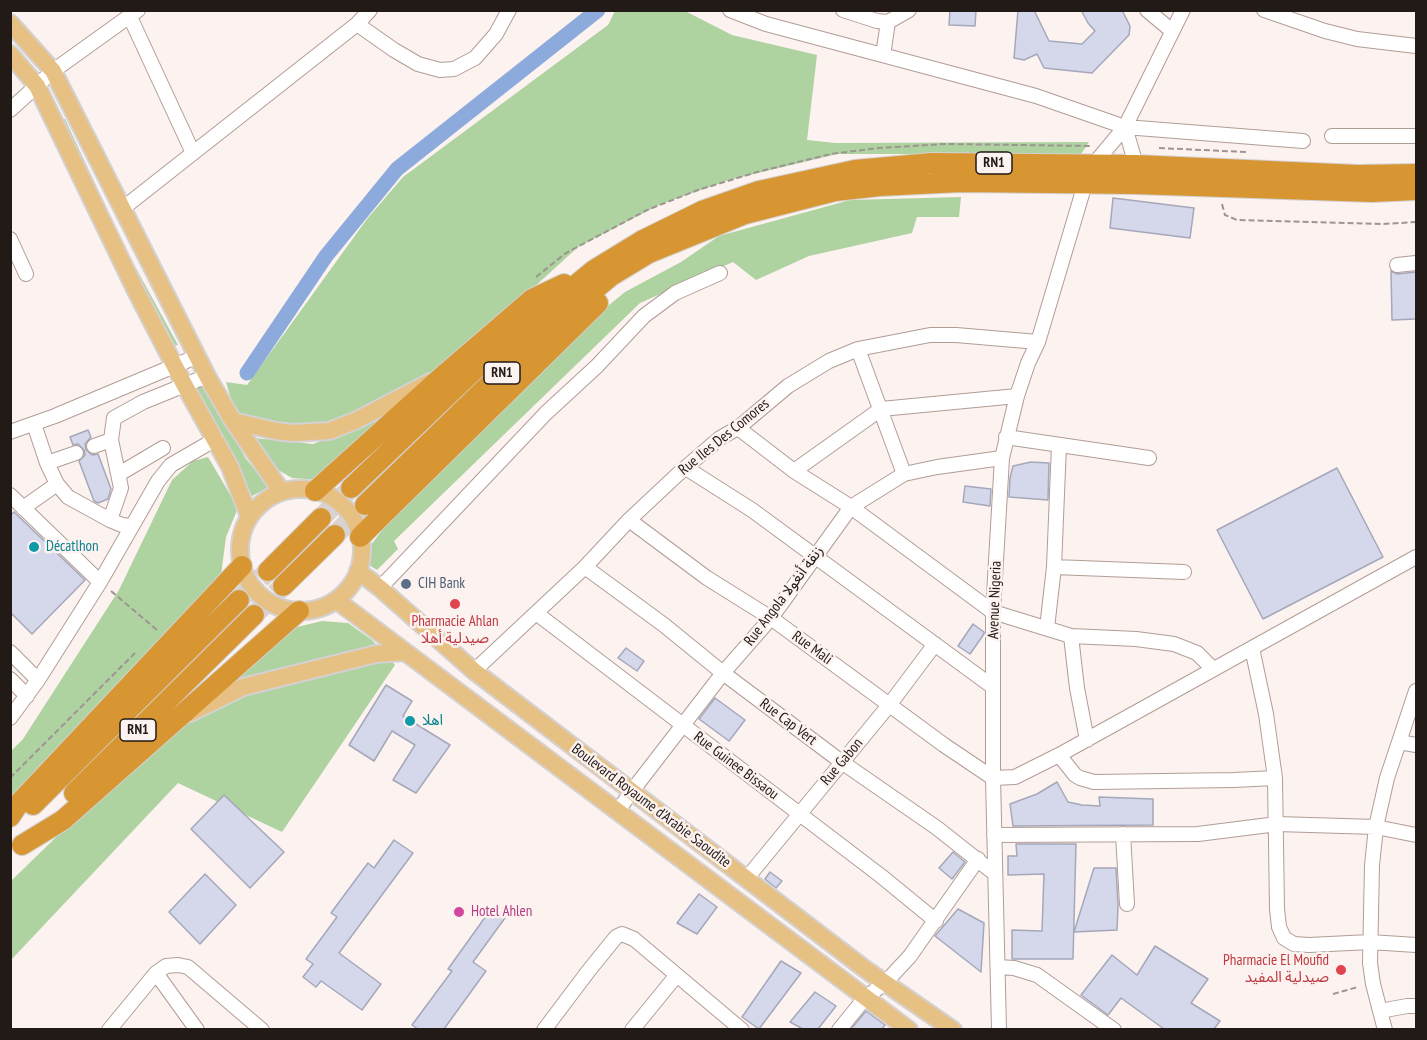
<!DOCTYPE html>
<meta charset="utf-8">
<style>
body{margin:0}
#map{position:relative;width:1427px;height:1040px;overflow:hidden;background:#fcf2ef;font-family:"PT Sans Narrow",sans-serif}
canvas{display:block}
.frame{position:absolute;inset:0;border:12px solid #211a17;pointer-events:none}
</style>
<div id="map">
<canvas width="1427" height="1040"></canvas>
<div class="frame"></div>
</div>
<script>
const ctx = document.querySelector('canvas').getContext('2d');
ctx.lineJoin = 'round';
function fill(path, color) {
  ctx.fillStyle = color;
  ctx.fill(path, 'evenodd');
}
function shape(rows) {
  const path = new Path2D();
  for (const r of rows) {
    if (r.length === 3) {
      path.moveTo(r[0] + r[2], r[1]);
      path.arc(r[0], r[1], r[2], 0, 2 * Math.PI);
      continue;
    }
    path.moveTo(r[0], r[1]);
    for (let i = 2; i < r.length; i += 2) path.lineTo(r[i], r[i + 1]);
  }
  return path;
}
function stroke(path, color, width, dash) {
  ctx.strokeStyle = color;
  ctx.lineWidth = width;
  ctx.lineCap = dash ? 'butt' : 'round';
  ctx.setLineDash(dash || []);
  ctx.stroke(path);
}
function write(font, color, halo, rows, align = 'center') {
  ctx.font = font + ' "PT Sans Narrow","Noto Sans Arabic",sans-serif';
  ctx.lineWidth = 5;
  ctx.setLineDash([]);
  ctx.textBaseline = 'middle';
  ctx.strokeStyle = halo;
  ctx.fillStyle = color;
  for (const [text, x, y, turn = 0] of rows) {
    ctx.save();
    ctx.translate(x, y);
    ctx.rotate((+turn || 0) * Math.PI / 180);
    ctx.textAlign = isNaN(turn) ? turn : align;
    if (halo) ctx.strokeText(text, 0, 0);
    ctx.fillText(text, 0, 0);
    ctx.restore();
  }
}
fill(shape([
 [615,11,685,11,732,35,817,55,807,140,835,143,1089,142,1081,154,837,154,729,180,661,204,578,247,474,342,395,398,325,429,244,422,234,409,226,382,247,385,367,219,403,177,608,25],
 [65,119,126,250,178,345,168,346,58,120],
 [961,197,959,217,917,217,912,233,809,256,756,280,733,262,640,303,394,541,398,549,377,570,369,565,368,549,389,521,576,332,625,292,681,262,719,236,850,200],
 [197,383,204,386,246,459,269,487,252,496,232,452,195,389],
 [421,393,321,480,292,478,273,467,254,438,313,444,356,428],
 [208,457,238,508,226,537,221,575,11,802,11,751,23,739,119,590,172,480,193,461],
 [322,621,348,623,372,640,395,665,282,832,178,783,11,960,11,881,123,772,189,722,231,680,285,630]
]), '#aed2a0');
stroke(shape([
 [247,373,326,256,397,169,598,10]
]), '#8daadc', 15);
const building = shape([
 [950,10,976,10,975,26,949,25,950,10],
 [1018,10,1034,10,1049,41,1082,44,1095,31,1088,23,1081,10,1122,10,1130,26,1129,35,1092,73,1044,68,1037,54,1024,60,1014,58,1018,10],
 [1113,198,1194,208,1190,238,1110,228,1113,198],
 [1391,271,1397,274,1416,272,1416,319,1392,320,1391,271],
 [88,430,91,437,85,444,86,450,92,455,98,454,111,489,108,499,98,503,94,501,79,461,85,455,84,450,78,444,73,445,70,437,88,430],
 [1031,462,1049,463,1048,500,1009,497,1010,478,1013,466,1031,462],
 [1337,468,1383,557,1263,619,1217,530,1337,468],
 [965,486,991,489,990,506,963,502,965,486],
 [14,512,85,580,32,634,10,612,10,516,14,512],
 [973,624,984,632,984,634,970,654,958,646,973,624],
 [626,648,644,661,637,671,618,658,626,648],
 [386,685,412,701,403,716,450,745,416,793,393,780,415,745,392,731,374,761,349,745,386,685],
 [715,698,745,720,729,741,699,719,715,698],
 [1057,782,1068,802,1082,805,1100,806,1099,797,1153,799,1153,825,1013,826,1010,804,1037,794,1057,782],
 [224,795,284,852,250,888,191,829,224,795],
 [394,840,413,853,339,953,381,984,362,1010,321,981,316,987,303,977,313,964,306,959,337,917,331,913,368,863,374,868,394,840],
 [1016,844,1076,844,1073,959,1012,959,1012,930,1042,931,1044,874,1008,875,1008,856,1017,856,1016,844],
 [953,852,965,862,952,879,939,868,953,852],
 [1094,868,1116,868,1118,905,1117,930,1074,932,1094,868],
 [770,872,782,881,776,888,765,879,770,872],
 [205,874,236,905,200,944,169,912,205,874],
 [699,894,717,907,697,934,677,923,699,894],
 [491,909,505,918,473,962,486,971,444,1029,418,1029,412,1025,452,971,448,969,491,909],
 [958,909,984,923,981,972,935,936,958,909],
 [1155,946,1208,979,1191,1003,1220,1021,1214,1029,1164,1029,1121,998,1108,1015,1081,995,1112,955,1137,975,1155,946],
 [781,961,801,973,759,1029,742,1017,781,961],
 [815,992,836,1006,818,1029,803,1029,790,1022,815,992],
 [866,1011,885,1025,882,1029,851,1029,866,1011]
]);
fill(building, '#d5d7eb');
stroke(building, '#a5a7ba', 1.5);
stroke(shape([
 [321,518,351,488],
 [335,535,365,505],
 [239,600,268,571],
 [254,615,283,586]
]), '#dbd2cf', 20, [20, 10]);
const minor = shape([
 [730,10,766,24,1036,96,1125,127,1303,141],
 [843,10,877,21,888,22,909,10],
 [1147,10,1172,31],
 [1264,10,1325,31,1357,39,1416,46],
 [130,17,193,153],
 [357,24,394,50,418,64,440,70,454,69,475,58,496,34,509,10],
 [883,55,888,22],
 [10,110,53,71,138,10],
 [1125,127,1136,165],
 [1332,136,1416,136],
 [1094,164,1125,127,1183,10],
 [122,209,357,24,370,10],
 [10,239,26,274],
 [1397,265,1416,263],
 [858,349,904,474],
 [34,424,47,463,57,484,68,497,110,520],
 [738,428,794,471,851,507,993,612,1071,636,1136,639,1174,644,1197,653,1213,669],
 [10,432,55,416,198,356],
 [1006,437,1149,458],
 [94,446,111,440],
 [47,463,76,453],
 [686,468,752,510,993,687],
 [794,471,881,409,1017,396],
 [119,474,163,448],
 [10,495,100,582],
 [23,508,57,484],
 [629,520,707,578,771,618,944,745,993,778,1015,777,1059,755,1416,557],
 [132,526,122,525,110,520,121,488,111,440,114,418,143,402,207,376],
 [585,567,664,625,723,673,843,763,937,828,994,873],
 [1054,567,1184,572],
 [380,588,546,413,597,366,644,316,675,293,720,273],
 [536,613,881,876,936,921],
 [1047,628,1054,567,1059,445],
 [1071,636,1077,688,1087,740],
 [1252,648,1266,714,1275,778,1277,909,1279,927,1284,938,1294,944,1309,945,1370,942,1416,945],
 [10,652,38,680],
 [474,671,585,567,629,520,677,475,720,438,738,428,788,386,829,361,858,349,930,335,956,335,1038,342],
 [10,679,27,696],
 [10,718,38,680,100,582,158,481,171,465,216,439],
 [1399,742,1416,745],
 [1059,755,1075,775,1080,778,1094,782,1234,780,1275,778],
 [617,812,632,791,723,673,771,618,851,507,904,474,937,467,1002,458],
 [1123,834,1127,904],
 [994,835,1198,834,1277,824,1376,827,1416,835],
 [747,878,890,704,935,644],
 [998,967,1014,968,1037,975,1114,1030],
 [156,973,197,1030],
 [1380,1011,1407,1006,1416,1006],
 [109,1030,156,973,166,966,178,965,188,967,262,1030],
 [544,1030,590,969,616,937,622,934,634,939,742,1030],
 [632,1030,676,976],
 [839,1030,865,998,885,983,910,956,978,859],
 [999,1030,993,778,993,612,1002,458,1017,396,1028,363,1038,342,1085,184],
 [1385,1030,1373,984,1370,963,1372,865,1376,827,1387,778,1416,691]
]);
const major = shape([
 [10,23,53,71,207,376,233,421,282,492],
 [10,54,37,86,136,291,185,386,230,467,249,516],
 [233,421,276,431,293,433,329,431,355,421,430,382],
 [301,550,61],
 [358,571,380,588,474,671,865,969,953,1030],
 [336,600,909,1030],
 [190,713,243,687,376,654,404,652]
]);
const highway = shape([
 [351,488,489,356,594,270,643,240,702,211,759,191,855,170,932,163,1136,165,1358,175,1416,174],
 [315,491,446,373,532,299,564,284],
 [365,505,539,336,611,276,649,253,745,214,835,191,880,186,961,182,1135,184,1372,192,1416,190],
 [360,537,598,303],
 [268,571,321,518],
 [283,586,335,535],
 [74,793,254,615],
 [33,805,239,600],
 [10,817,20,802,242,566],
 [22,845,63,820,299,611]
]);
stroke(minor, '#b29d95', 16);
stroke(major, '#d3d1d1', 20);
stroke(highway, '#d3d1d1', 22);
stroke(shape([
 [1159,148,1246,152],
 [1222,204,1225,215,1237,220,1383,224,1416,222],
 [536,277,566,253,647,210,698,190,757,172,831,154,878,148,946,144,1090,146],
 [111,591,157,630],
 [10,778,135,653],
 [1333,994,1358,987]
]), '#9e9592', 2, [6, 3]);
stroke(minor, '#fff', 14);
stroke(major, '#e7c084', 16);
stroke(highway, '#d79632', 20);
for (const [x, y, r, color] of [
 [34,547,6,"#0f9aa8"],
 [406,584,6,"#5c6f8a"],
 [455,604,6,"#e0444e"],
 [410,721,6,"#0f9aa8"],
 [459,912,6,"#d1479c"],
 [1341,970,6,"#e0444e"]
]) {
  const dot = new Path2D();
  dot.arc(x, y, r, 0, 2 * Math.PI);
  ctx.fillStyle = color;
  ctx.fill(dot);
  stroke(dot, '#fcf2ef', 2);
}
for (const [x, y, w] of [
 [994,163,36],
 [502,373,36],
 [138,730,36]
]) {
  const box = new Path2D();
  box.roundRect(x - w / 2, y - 11, w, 22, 4.5);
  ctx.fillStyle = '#fcf2ef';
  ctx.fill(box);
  stroke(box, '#211a17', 1.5);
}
write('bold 14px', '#211a17', null, [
 ["RN1",994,163],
 ["RN1",502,373],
 ["RN1",138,730]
]);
write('15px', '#211a17', '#fcf2ef', [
 ["Rue Iles Des Comores",724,437,-39],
 ["Rue Angola زنقة أنغولا",784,596,-53],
 ["Avenue Nigeria",995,600,-88],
 ["Rue Mali",812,648,36],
 ["Rue Cap Vert",788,722,37],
 ["Rue Gabon",842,762,-50],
 ["Rue Guinee Bissaou",736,766,37],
 ["Boulevard Royaume d'Arabie Saoudite",651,806,37]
]);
write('15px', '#0d838f', '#fcf2ef', [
 ["Décatlhon",46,547],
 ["اهلا",422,721]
], 'left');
write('15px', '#4e5e75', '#fcf2ef', [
 ["CIH Bank",418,584]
], 'left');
write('15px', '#be3a42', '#fcf2ef', [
 ["Pharmacie Ahlan",455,622],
 ["صيدلية أهلا",455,639],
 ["Pharmacie El Moufid",1329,961,"right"],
 ["صيدلية المفيد",1329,978,"right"]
]);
write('15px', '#b23c85', '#fcf2ef', [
 ["Hotel Ahlen",471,912]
], 'left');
</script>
